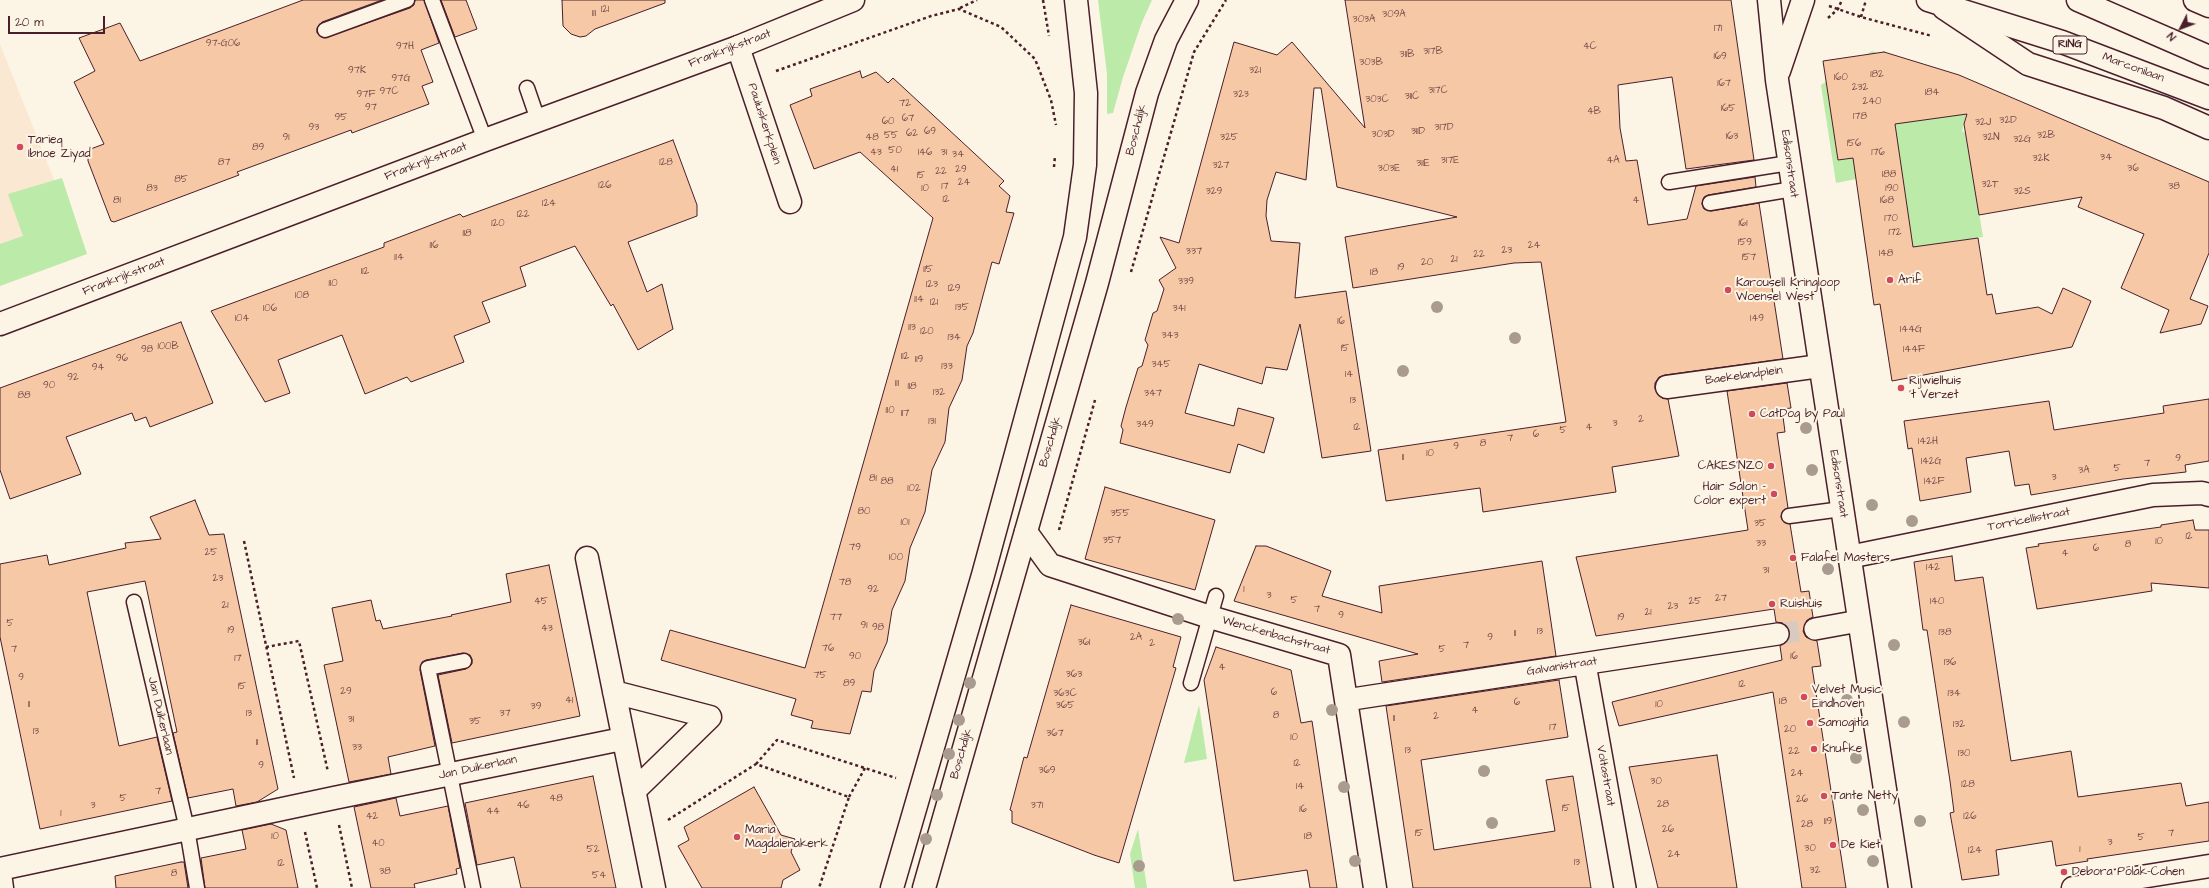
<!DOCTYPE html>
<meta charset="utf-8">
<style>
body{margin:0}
#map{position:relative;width:2209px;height:888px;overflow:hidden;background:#fcf5e5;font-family:"Architects Daughter",sans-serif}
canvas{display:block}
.north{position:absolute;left:2161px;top:8px;width:40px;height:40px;-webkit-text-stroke:3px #fcf5e5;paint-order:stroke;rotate:228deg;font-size:11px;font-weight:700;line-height:16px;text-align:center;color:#4a1f2b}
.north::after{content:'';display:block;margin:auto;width:14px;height:18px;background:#4a1f2b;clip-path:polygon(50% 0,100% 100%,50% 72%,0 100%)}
.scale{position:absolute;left:8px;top:16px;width:97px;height:18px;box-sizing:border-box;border:2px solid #4a1f2b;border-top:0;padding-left:5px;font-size:12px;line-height:14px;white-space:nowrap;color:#4a1f2b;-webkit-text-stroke:3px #fcf5e5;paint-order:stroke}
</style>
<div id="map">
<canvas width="2209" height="888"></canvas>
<div class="north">N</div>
<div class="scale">20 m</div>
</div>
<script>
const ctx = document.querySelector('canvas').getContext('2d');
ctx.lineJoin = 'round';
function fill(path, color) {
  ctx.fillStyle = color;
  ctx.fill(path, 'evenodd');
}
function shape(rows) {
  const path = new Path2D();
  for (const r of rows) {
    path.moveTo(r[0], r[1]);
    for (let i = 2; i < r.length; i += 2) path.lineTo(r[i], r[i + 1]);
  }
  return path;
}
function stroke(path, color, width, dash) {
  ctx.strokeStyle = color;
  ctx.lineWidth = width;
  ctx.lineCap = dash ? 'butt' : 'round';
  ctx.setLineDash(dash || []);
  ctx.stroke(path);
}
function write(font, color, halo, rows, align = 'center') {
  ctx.font = font + ' "Architects Daughter",sans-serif';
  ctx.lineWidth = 4;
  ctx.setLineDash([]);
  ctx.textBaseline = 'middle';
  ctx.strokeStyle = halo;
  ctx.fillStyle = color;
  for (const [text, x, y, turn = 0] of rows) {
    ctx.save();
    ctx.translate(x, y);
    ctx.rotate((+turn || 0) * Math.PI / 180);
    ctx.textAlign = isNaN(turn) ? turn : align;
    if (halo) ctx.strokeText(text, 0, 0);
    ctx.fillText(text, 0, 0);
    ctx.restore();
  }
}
fill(shape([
 [0,44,82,250,0,279]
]), '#fae8d2');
fill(shape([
 [1098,0,1152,0,1142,22,1123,77,1113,113,1107,114,1107,74],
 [1872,51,1975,83,1962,131,1966,133,1983,237,1866,254,1856,179,1836,183,1821,85],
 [62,178,87,254,0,286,0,244,23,236,8,194],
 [1199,705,1207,759,1184,763],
 [1138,829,1147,888,1135,888,1130,854]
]), '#bbeaa9');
const building = shape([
 [303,0,382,0,322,22,317,28,317,33,324,38,410,8,414,5,415,0,424,0,439,43,421,50,433,82,422,86,429,104,352,133,351,130,237,172,239,175,114,222,111,221,88,161,88,150,104,144,74,82,95,71,79,38,120,23,140,61,303,0],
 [441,0,466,0,477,29,455,37,441,0],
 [562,0,665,0,665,3,595,29,586,36,580,37,571,34,563,26,562,0],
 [1345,0,1731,0,1754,160,1686,169,1672,77,1618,85,1620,128,1626,161,1637,160,1648,225,1687,219,1696,186,1755,177,1756,187,1708,195,1704,197,1702,204,1704,209,1711,211,1759,203,1783,359,1665,375,1659,377,1655,383,1655,389,1662,398,1668,399,1679,456,1612,467,1616,492,1483,512,1480,488,1386,501,1378,450,1566,422,1541,262,1514,263,1353,288,1345,237,1457,217,1337,187,1321,88,1314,88,1306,180,1276,172,1267,200,1266,216,1271,241,1300,243,1295,298,1346,291,1371,451,1322,458,1300,324,1287,370,1266,367,1262,384,1199,364,1185,413,1234,426,1238,408,1274,418,1264,453,1238,444,1230,473,1120,443,1123,430,1121,426,1126,407,1138,368,1142,366,1148,345,1145,340,1153,313,1157,311,1164,289,1159,280,1176,268,1160,237,1179,243,1234,42,1277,55,1292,42,1365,128,1345,0],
 [1884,52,1959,75,2209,182,2209,253,2190,299,2208,306,2201,324,2160,333,2169,310,2121,288,2144,234,2078,207,2082,197,1979,215,1964,124,1967,114,1895,124,1913,247,1978,238,1987,295,1992,294,1996,314,2038,307,2052,314,2063,288,2091,301,2072,347,1892,381,1880,304,1874,305,1853,158,1838,160,1823,61,1884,52],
 [860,71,862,78,876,72,888,83,893,78,974,153,1004,181,999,186,1010,196,1006,212,1014,213,999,264,992,262,973,333,967,346,962,380,949,408,945,442,932,470,925,512,910,548,905,581,892,610,887,642,874,671,871,692,862,691,850,734,811,728,813,721,791,715,796,699,661,660,670,630,805,668,933,218,860,152,814,169,790,105,812,96,810,89,860,71],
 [673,140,697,205,697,216,628,242,647,292,662,284,673,329,638,350,613,304,611,306,575,246,520,267,526,286,482,302,490,322,454,336,464,362,411,382,407,377,365,394,342,335,278,360,290,393,265,402,211,311,384,247,384,243,439,222,460,214,463,217,673,140],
 [181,322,213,403,150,427,146,417,135,421,132,413,66,437,81,474,10,499,0,470,0,388,181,322],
 [1787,383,1791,408,1782,409,1785,432,1777,433,1788,508,1784,510,1781,517,1783,521,1790,524,1801,592,1809,591,1813,617,1807,620,1803,631,1806,637,1817,641,1821,666,1812,667,1846,888,1802,888,1773,692,1619,726,1612,702,1782,660,1780,646,1789,639,1790,632,1783,623,1776,622,1774,609,1596,636,1576,557,1748,530,1727,391,1787,383],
 [2209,399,2209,461,2185,465,2186,472,2123,479,2031,495,2029,484,2015,486,2009,451,1966,458,1971,492,1920,501,1912,448,1908,449,1904,421,2049,401,2054,430,2164,413,2163,406,2209,399],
 [1105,487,1215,520,1195,590,1085,559,1105,487],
 [195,500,209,535,224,534,278,789,257,802,236,806,233,789,188,798,173,733,177,732,145,581,87,592,119,746,157,737,172,801,40,829,0,637,0,564,47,555,49,565,126,548,125,543,161,539,150,517,195,500],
 [2193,520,2195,530,2209,530,2209,588,2151,583,2152,591,2037,609,2026,548,2039,546,2038,544,2161,527,2161,525,2193,520],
 [1256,546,1266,546,1331,571,1322,596,1382,613,1379,586,1542,561,1556,656,1382,682,1379,661,1418,654,1234,601,1256,546],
 [1952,556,1955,581,1983,577,2011,761,2071,751,2078,797,2181,783,2186,806,2209,802,2209,841,2087,859,2088,861,2056,866,2052,841,1996,850,1999,875,1962,880,1950,813,1954,812,1950,781,1927,630,1923,630,1914,562,1952,556],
 [549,565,580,716,452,743,438,675,466,669,472,664,472,659,470,655,463,653,426,660,422,662,420,670,435,746,388,757,391,774,349,782,324,665,343,661,332,608,371,600,376,621,380,620,383,629,452,616,451,615,511,602,506,574,549,565],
 [1071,605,1181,637,1173,667,1176,668,1119,863,1094,855,1012,823,1012,811,1010,810,1024,757,1027,758,1071,605],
 [1216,647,1291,670,1301,723,1312,721,1337,888,1310,888,1307,870,1234,881,1204,680,1216,647],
 [1559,680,1568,737,1421,760,1434,850,1555,831,1546,780,1573,776,1591,888,1413,888,1386,706,1559,680],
 [1717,755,1737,888,1658,888,1629,767,1717,755],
 [593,776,616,888,521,888,514,857,477,865,465,803,593,776],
 [754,787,781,835,795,839,791,852,800,870,783,880,781,888,702,888,678,846,689,840,684,827,754,787],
 [396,798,400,816,448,806,460,868,456,869,457,874,414,884,415,888,371,888,354,807,396,798],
 [271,824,286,830,298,888,205,888,201,858,246,849,242,830,271,824],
 [181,862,184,862,188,888,116,888,115,876,181,862]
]);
fill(building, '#f6c8a5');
stroke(building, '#4a1f2b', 1);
stroke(shape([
 [1778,634,1815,629]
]), '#d8cac0', 21, [21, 10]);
const service = shape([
 [432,0,485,140],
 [325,30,407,0],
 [527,88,538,120],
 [1669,182,1789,163],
 [1710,203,1793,189],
 [1789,516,1842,509],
 [134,602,187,829,197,888],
 [464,661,428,668,473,888],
 [1191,683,1216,596]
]);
const pedestrian = shape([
 [1815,629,1859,621],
 [1585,664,1625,888],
 [1346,700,1778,634]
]);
const minor = shape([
 [2195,0,2209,6],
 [1944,8,2028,64,2164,108,2209,128],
 [738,47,790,202],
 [1667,387,1820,366],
 [1026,532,1050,565,1210,617,1339,655,1375,888],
 [1849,557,2153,495,2202,493,2209,495],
 [587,558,654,888],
 [614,692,710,717,634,791],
 [0,869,334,798,622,739],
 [0,873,2,888],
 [2073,888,2209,866]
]);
const tertiary = shape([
 [1769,0,1777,80,1900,888],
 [1779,71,1803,0],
 [0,324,485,140,738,47,853,0]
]);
const primary = shape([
 [1928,0,2062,42,2209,98],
 [2078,0,2209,57],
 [892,888,983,575,1075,237,1085,165,1086,93,1076,0],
 [924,888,1097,283,1147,93,1166,40,1187,0]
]);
stroke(service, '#4a1f2b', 17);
stroke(pedestrian, '#4a1f2b', 24);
stroke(minor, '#4a1f2b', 25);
stroke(tertiary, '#4a1f2b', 25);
stroke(primary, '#4a1f2b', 25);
stroke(shape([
 [1043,0,1049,36],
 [1829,6,1861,17,1932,36],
 [960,8,977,0],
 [1861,17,1866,0],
 [1828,18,1838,9,1842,0],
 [776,71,931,16,959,9,1001,27,1035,59,1051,100,1056,125],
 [1054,167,1055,156],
 [1131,272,1194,52,1226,0],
 [1059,530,1095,400],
 [244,541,294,778],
 [266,647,299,641,328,772],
 [756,764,777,740,896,778],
 [849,797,865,768],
 [668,820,756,764,849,797,819,888],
 [339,825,352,888],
 [305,832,317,888]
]), '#4a1f2b', 2.5, [3, 3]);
stroke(service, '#fcf5e5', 14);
stroke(pedestrian, '#fcf5e5', 21);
stroke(minor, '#fcf5e5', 22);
stroke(tertiary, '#fcf5e5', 22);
stroke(primary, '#fcf5e5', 22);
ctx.fillStyle = '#aa9b90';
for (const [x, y] of [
 [1437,307],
 [1515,338],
 [1403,371],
 [1806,428],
 [1812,470],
 [1872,505],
 [1912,521],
 [1828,569],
 [1178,619],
 [1894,645],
 [970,683],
 [1847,700],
 [1332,710],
 [959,720],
 [1904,722],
 [949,754],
 [1856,758],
 [1484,771],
 [1344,787],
 [937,795],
 [1863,810],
 [1920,821],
 [1492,823],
 [926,839],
 [1355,861],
 [1873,861],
 [1139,866]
]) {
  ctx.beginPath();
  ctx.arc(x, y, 6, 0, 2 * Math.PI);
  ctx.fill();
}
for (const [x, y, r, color] of [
 [20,147,4,"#d1495b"],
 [1890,280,4,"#d1495b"],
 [1728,290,4,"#d1495b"],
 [1901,388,4,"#d1495b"],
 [1752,414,4,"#d1495b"],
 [1771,466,4,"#d1495b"],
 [1774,494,4,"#d1495b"],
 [1793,558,4,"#d1495b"],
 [1772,604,4,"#d1495b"],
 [1804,697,4,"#d1495b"],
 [1810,723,4,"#d1495b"],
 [1814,749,4,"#d1495b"],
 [1824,796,4,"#d1495b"],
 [737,837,4,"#d1495b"],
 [1833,845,4,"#d1495b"],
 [2064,872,4,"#d1495b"]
]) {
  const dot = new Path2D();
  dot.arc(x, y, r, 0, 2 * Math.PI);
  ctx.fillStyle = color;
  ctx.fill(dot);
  stroke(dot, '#fcf5e5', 1.5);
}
write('10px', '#75494a', null, [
 ["121",605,10],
 ["111",594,14],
 ["309A",1394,15],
 ["303A",1364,20],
 ["171",1718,29],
 ["97-G06",223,44],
 ["97H",405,47],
 ["4C",1590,47],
 ["317B",1433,52],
 ["311B",1407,55],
 ["169",1720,57],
 ["303B",1371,63],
 ["97K",357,71],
 ["321",1255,71],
 ["182",1877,75],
 ["160",1841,78],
 ["97G",401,79],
 ["167",1724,84],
 ["232",1860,88],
 ["317C",1438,91],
 ["97C",389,92],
 ["184",1932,93],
 ["97F",366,95],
 ["323",1241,95],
 ["311C",1412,97],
 ["303C",1377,100],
 ["240",1872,102],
 ["72",905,104],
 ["97",371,108],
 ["165",1728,109],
 ["4B",1594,112],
 ["178",1860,117],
 ["95",341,118],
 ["67",908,119],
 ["32D",2008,121],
 ["60",888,122],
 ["32J",1983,123],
 ["93",314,128],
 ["317D",1444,128],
 ["69",930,132],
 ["311D",1418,132],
 ["62",912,134],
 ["303D",1383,135],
 ["55",891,136],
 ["32B",2046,136],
 ["163",1732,137],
 ["91",286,138],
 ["48",872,138],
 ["325",1229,138],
 ["32N",1991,138],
 ["32G",2022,140],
 ["156",1854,144],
 ["89",258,148],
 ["50",895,151],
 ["43",876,153],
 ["146",925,153],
 ["31",944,153],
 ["176",1878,153],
 ["34",958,155],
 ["34",2106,158],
 ["32K",2041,159],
 ["317E",1450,161],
 ["4A",1613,161],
 ["87",224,163],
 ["128",666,163],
 ["311E",1423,164],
 ["327",1221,166],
 ["303E",1389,169],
 ["36",2133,169],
 ["41",894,170],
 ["29",961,170],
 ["22",941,172],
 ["188",1889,175],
 ["15",921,176],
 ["85",181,180],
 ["24",964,183],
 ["32T",1990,185],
 ["126",605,186],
 ["17",945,187],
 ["38",2174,187],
 ["83",152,189],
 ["10",925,189],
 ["190",1892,189],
 ["329",1214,192],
 ["32S",2022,192],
 ["12",946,200],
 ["81",117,201],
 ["4",1636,201],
 ["168",1887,201],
 ["124",549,204],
 ["122",523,215],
 ["170",1891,219],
 ["120",498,224],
 ["161",1743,224],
 ["172",1895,233],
 ["118",467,234],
 ["159",1745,243],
 ["116",434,246],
 ["24",1534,246],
 ["23",1507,251],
 ["337",1194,252],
 ["148",1886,254],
 ["22",1479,255],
 ["114",399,258],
 ["157",1749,258],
 ["21",1454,260],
 ["20",1427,263],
 ["19",1401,268],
 ["115",928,270],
 ["112",365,272],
 ["18",1374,273],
 ["339",1186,282],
 ["110",333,284],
 ["123",932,285],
 ["129",954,289],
 ["108",302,296],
 ["114",919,300],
 ["121",934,303],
 ["135",962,308],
 ["106",270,309],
 ["341",1179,309],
 ["104",242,319],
 ["149",1757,319],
 ["16",1341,322],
 ["113",912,328],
 ["144G",1911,330],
 ["120",927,332],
 ["343",1170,336],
 ["134",954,338],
 ["100B",168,347],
 ["15",1345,349],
 ["98",147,350],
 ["144F",1914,350],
 ["112",905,357],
 ["96",122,359],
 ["119",919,360],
 ["345",1161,365],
 ["133",947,367],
 ["94",98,368],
 ["14",1349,375],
 ["92",73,378],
 ["111",897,384],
 ["90",49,386],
 ["118",912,387],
 ["132",939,393],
 ["347",1153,394],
 ["88",24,396],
 ["13",1353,401],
 ["110",890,411],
 ["117",905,414],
 ["2",1641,420],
 ["131",932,422],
 ["3",1615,424],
 ["349",1145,425],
 ["12",1357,428],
 ["4",1589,428],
 ["5",1563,431],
 ["6",1536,435],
 ["7",1510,439],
 ["142H",1928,442],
 ["8",1483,444],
 ["9",1456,447],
 ["10",1430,454],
 ["11",1403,458],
 ["9",2178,459],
 ["142G",1931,462],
 ["7",2147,464],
 ["5",2117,469],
 ["3A",2084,471],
 ["3",2054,478],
 ["81",873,479],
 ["88",887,482],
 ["142F",1934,482],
 ["102",914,489],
 ["80",864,512],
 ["355",1120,514],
 ["101",905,523],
 ["35",1760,524],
 ["12",2189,537],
 ["357",1112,541],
 ["10",2159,542],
 ["33",1761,544],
 ["8",2128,545],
 ["79",855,548],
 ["6",2096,549],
 ["25",211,553],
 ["4",2065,554],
 ["100",896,558],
 ["142",1933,568],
 ["31",1766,571],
 ["23",218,579],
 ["78",845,583],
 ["92",873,590],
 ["1",1244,590],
 ["3",1269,596],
 ["27",1721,599],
 ["5",1294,601],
 ["45",541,602],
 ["25",1695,602],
 ["140",1937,602],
 ["21",225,606],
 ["23",1673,607],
 ["7",1317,610],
 ["21",1648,613],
 ["9",1341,616],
 ["77",836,618],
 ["19",1621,618],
 ["5",10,624],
 ["91",864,626],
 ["98",878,628],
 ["43",547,629],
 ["19",231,631],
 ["13",1540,632],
 ["138",1945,633],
 ["11",1515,634],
 ["2A",1136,638],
 ["9",1490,638],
 ["361",1084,643],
 ["2",1152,644],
 ["7",1466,646],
 ["76",828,649],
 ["7",14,650],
 ["5",1442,650],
 ["90",855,657],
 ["16",1794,657],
 ["17",238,659],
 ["136",1950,663],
 ["4",1222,668],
 ["363",1074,675],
 ["75",820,676],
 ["9",21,678],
 ["89",849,684],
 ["12",1742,685],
 ["15",242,687],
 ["29",346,692],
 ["6",1274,693],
 ["363C",1065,694],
 ["134",1954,694],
 ["41",569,701],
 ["18",1783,702],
 ["6",1517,703],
 ["11",29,705],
 ["10",1659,705],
 ["365",1065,706],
 ["39",536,707],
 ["4",1475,711],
 ["13",249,714],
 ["37",505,714],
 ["8",1276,716],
 ["2",1436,717],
 ["11",1394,719],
 ["31",351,720],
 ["35",475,722],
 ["132",1959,725],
 ["17",1553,728],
 ["20",1790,730],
 ["13",36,732],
 ["367",1055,734],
 ["10",1294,738],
 ["11",257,743],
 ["33",357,748],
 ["13",1408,751],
 ["22",1794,752],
 ["130",1964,754],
 ["12",1297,764],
 ["9",261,766],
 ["369",1047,771],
 ["24",1797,774],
 ["30",1656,782],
 ["128",1968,785],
 ["14",1300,787],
 ["7",158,792],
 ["5",123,799],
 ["48",556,799],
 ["26",1802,800],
 ["28",1663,805],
 ["3",93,806],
 ["46",523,806],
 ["371",1037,806],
 ["15",1566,809],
 ["16",1303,810],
 ["44",493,812],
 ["1",61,814],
 ["42",372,817],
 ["126",1970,817],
 ["119",1828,822],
 ["28",1807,825],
 ["26",1668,830],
 ["15",1419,834],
 ["7",2171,834],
 ["10",275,837],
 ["18",1308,837],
 ["5",2141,838],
 ["3",2110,843],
 ["40",378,844],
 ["30",1810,849],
 ["52",593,850],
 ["1",2080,850],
 ["124",1975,851],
 ["24",1674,855],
 ["13",1577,863],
 ["12",281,864],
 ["32",1815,871],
 ["38",385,872],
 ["8",174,874],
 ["54",599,876]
]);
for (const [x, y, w] of [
 [2070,45,34]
]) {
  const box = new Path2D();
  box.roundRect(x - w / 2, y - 9, w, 18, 3);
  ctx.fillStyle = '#fcf5e5';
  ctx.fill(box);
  stroke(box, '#4a1f2b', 1);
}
write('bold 11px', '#4a1f2b', null, [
 ["RING",2070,45]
]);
write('12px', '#4a1f2b', '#fcf5e5', [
 ["Frankrijkstraat",730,49,-21],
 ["Marconilaan",2133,68,20],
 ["Pauluskerkplein",764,124,72],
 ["Boschdijk",1137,130,-76],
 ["Frankrijkstraat",426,162,-21],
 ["Edisonstraat",1789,164,82],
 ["Frankrijkstraat",124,277,-21],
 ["Baekelandplein",1744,376,-8],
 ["Boschdijk",1051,442,-74],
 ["Edisonstraat",1838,484,81],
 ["Torricellistraat",2029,520,-11],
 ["Wenckenbachstraat",1276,636,16],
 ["Galvanistraat",1562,667,-9],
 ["Jan Duikerlaan",160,716,77],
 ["Boschdijk",962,754,-74],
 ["Jan Duikerlaan",478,768,-12],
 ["Voltastraat",1605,776,80]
]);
write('12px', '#4a1f2b', '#fcf5e5', [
 ["Tarieq",28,140],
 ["Ibnoe Ziyad",28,154],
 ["Arif",1898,280],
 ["Karousell Kringloop",1736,283],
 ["Woensel West",1736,297],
 ["Rijwielhuis",1909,381],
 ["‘t Verzet",1909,395],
 ["CatDog by Paul",1760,414],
 ["CAKES'NZO",1763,466,"right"],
 ["Hair Salon -",1766,487,"right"],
 ["Color expert",1766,501,"right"],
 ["Falafel Masters",1801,558],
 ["Ruishuis",1780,604],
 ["Velvet Music",1812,690],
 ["Eindhoven",1812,704],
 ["Samogitia",1818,723],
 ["Knufke",1822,749],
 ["Tante Netty",1832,796],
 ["Maria",745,830],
 ["Magdalenakerk",745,844],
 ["De Kiet",1841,845],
 ["Debora Polak-Cohen",2072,872]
], 'left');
</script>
